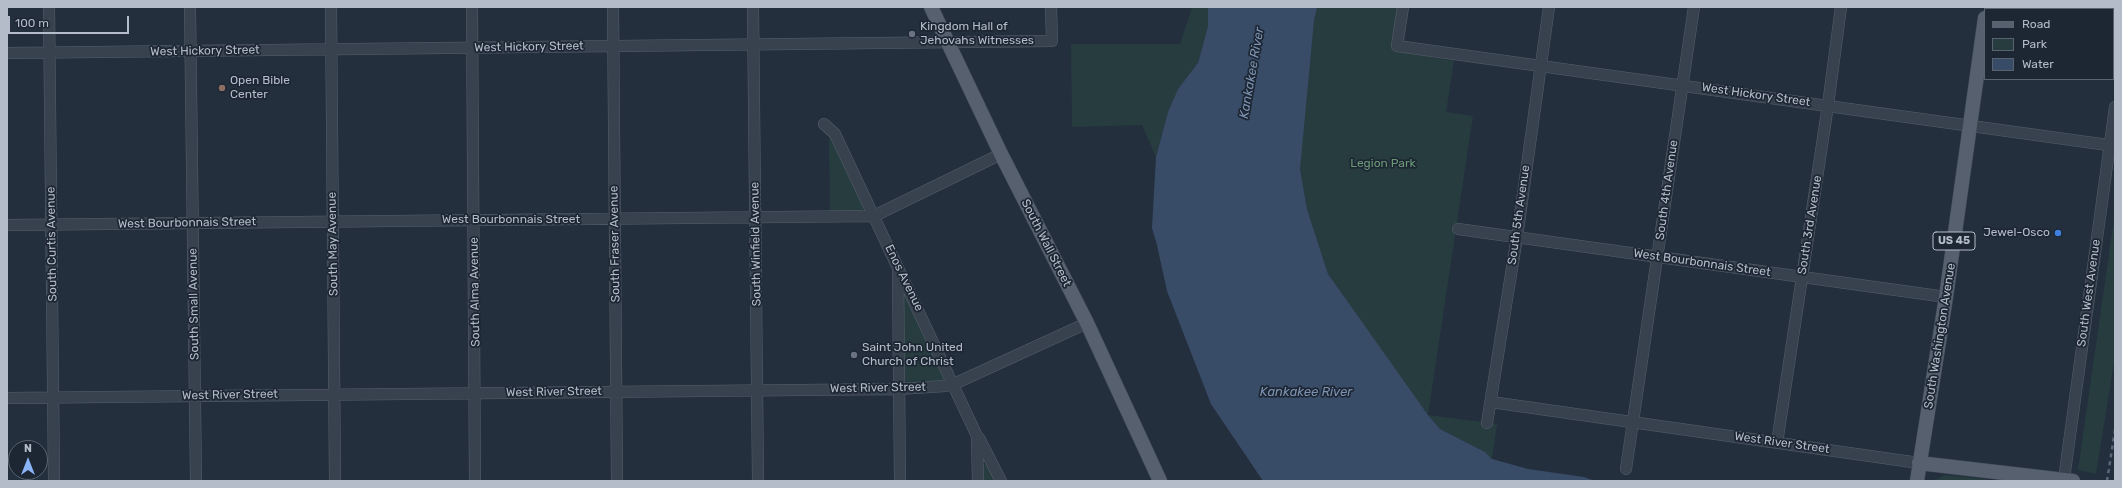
<!DOCTYPE html>
<style>
body{margin:0}
#map{position:relative;width:2122px;height:488px;overflow:hidden;background:#242f3e;font-family:Rubik,sans-serif}
canvas{display:block}
.frame{position:absolute;inset:0;border:8px solid #b4bcc9;pointer-events:none}
.legend{position:absolute;left:1984px;top:8px;width:130px;height:72px;box-sizing:border-box;background:#1d2633;border:1px solid #59626f;margin:0;padding:5px 7px;list-style:none;font-size:12px;color:#b4bcc9}
.legend li{display:flex;align-items:center;gap:8px;height:20px}
.legend b{width:20px;border:1px solid #59626f}
.north{position:absolute;left:8px;top:440px;width:40px;height:40px;box-sizing:border-box;background:#1d2633;border:1px solid #59626f;border-radius:50%;rotate:0deg;font-size:11px;font-weight:700;line-height:16px;text-align:center;color:#b4bcc9}
.north::after{content:'';display:block;margin:auto;width:14px;height:18px;background:#8ab4f8;clip-path:polygon(50% 0,100% 100%,50% 72%,0 100%)}
.scale{position:absolute;left:8px;top:16px;width:121px;height:18px;box-sizing:border-box;border:2px solid #b4bcc9;border-top:0;padding-left:5px;font-size:12px;line-height:14px;white-space:nowrap;color:#b4bcc9;-webkit-text-stroke:3px #1d2633;paint-order:stroke}
</style>
<div id="map">
<canvas width="2122" height="488"></canvas>
<div class="frame"></div>
<ul class="legend">
<li><b style="height:5px;background:#56606e"></b>Road</li>
<li><b style="height:11px;background:#263c3f"></b>Park</li>
<li><b style="height:11px;background:#394c67"></b>Water</li>
</ul>
<div class="north">N</div>
<div class="scale">100 m</div>
</div>
<script>
const ctx = document.querySelector('canvas').getContext('2d');
ctx.lineJoin = 'round';
function fill(path, color) {
  ctx.fillStyle = color;
  ctx.fill(path, 'evenodd');
}
function shape(rows) {
  const path = new Path2D();
  for (const r of rows) {
    path.moveTo(r[0], r[1]);
    for (let i = 2; i < r.length; i += 2) path.lineTo(r[i], r[i + 1]);
  }
  return path;
}
function stroke(path, color, width, dash) {
  ctx.strokeStyle = color;
  ctx.lineWidth = width;
  ctx.lineCap = dash ? 'butt' : 'round';
  ctx.setLineDash(dash || []);
  ctx.stroke(path);
}
function write(font, color, halo, rows, align = 'center') {
  ctx.font = font + ' Rubik,sans-serif';
  ctx.lineWidth = 3.5;
  ctx.setLineDash([]);
  ctx.textBaseline = 'middle';
  ctx.strokeStyle = halo;
  ctx.fillStyle = color;
  for (const [text, x, y, turn = 0] of rows) {
    ctx.save();
    ctx.translate(x, y);
    ctx.rotate((+turn || 0) * Math.PI / 180);
    ctx.textAlign = isNaN(turn) ? turn : align;
    if (halo) ctx.strokeText(text, 0, 0);
    ctx.fillText(text, 0, 0);
    ctx.restore();
  }
}
fill(shape([
 [1192,7,1208,7,1208,26,1198,63,1178,89,1168,112,1156,157,1142,125,1072,127,1071,44,1180,44],
 [1317,7,1400,7,1393,50,1454,61,1446,112,1473,116,1428,415,1497,424,1492,459,1485,452,1440,429,1428,415,1369,334,1328,274,1307,209,1299,163,1314,21],
 [829,137,831,137,864,207,862,212,830,211],
 [2115,212,2115,356,2096,474,2078,470],
 [904,296,906,297,945,381,908,382,903,380],
 [985,464,988,465,996,481,982,481,982,465],
 [1945,475,1986,479,1985,481,1933,481]
]), '#263c3f');
fill(shape([
 [1208,7,1317,7,1314,21,1300,169,1307,209,1328,274,1428,415,1440,429,1485,452,1492,459,1528,469,1584,477,1595,481,1263,481,1211,404,1167,291,1157,245,1152,228,1156,157,1168,112,1178,89,1198,63,1208,26]
]), '#394c67');
const minor = shape([
 [49,7,54,481],
 [190,7,196,481],
 [331,7,335,481],
 [472,7,475,481],
 [613,7,617,481],
 [753,7,758,481],
 [1403,7,1397,46,2115,146],
 [7,53,1052,41,1051,7],
 [824,124,835,134,977,436,978,481],
 [7,225,874,216,1001,154],
 [1458,229,1946,297],
 [898,270,900,481],
 [7,398,899,389,945,386,954,384,1087,323],
 [1491,402,1919,463],
 [1487,423,1517,237,1549,7],
 [979,438,1001,481],
 [1777,443,1828,105,1841,7],
 [1626,469,1694,7],
 [2064,479,2115,107]
]);
const major = shape([
 [931,7,1001,154,1087,323,1160,481],
 [1919,463,2073,481],
 [1917,481,1946,297,1985,18]
]);
stroke(minor, '#565f6c', 12);
stroke(major, '#414a57', 15);
stroke(minor, '#38414e', 11);
stroke(major, '#56606e', 14);
stroke(shape([
 [2107,481,2115,430]
]), '#5a6575', 2.5, [4, 4]);
for (const [x, y, r, color] of [
 [912,34,4,"#6b7280"],
 [222,88,4,"#8d6e63"],
 [2058,233,4,"#3f7fe0"],
 [854,355,4,"#6b7280"]
]) {
  const dot = new Path2D();
  dot.arc(x, y, r, 0, 2 * Math.PI);
  ctx.fillStyle = color;
  ctx.fill(dot);
  stroke(dot, '#1d2633', 1.5);
}
for (const [x, y, w] of [
 [1954,241,42]
]) {
  const box = new Path2D();
  box.roundRect(x - w / 2, y - 9, w, 18, 3);
  ctx.fillStyle = '#1d2633';
  ctx.fill(box);
  stroke(box, '#b4bcc9', 1);
}
write('bold 11px', '#b4bcc9', null, [
 ["US 45",1954,241]
]);
write('12px', '#b4bcc9', '#1d2633', [
 ["Kingdom Hall of",920,27],
 ["Jehovahs Witnesses",920,41],
 ["Open Bible",230,81],
 ["Center",230,95],
 ["Jewel-Osco",2050,233,"right"],
 ["Saint John United",862,348],
 ["Church of Christ",862,362]
], 'left');
write('12px', '#b4bcc9', '#1d2633', [
 ["West Hickory Street",529,47,-1],
 ["West Hickory Street",205,51,-1],
 ["West Hickory Street",1756,95,8],
 ["South 4th Avenue",1667,190,-82],
 ["South 5th Avenue",1519,215,-82],
 ["West Bourbonnais Street",511,220],
 ["West Bourbonnais Street",187,223,-1],
 ["South 3rd Avenue",1810,225,-81],
 ["South Wall Street",1046,243,63],
 ["South Curtis Avenue",52,244,-91],
 ["South May Avenue",333,244,-91],
 ["South Fraser Avenue",615,244,-91],
 ["South Winfield Avenue",756,244,-91],
 ["West Bourbonnais Street",1702,263,8],
 ["Enos Avenue",904,278,64],
 ["South Alma Avenue",475,292,-91],
 ["South West Avenue",2089,293,-82],
 ["South Small Avenue",194,304,-91],
 ["South Washington Avenue",1940,336,-81],
 ["West River Street",878,388,-1],
 ["West River Street",554,392,-1],
 ["West River Street",230,395,-1],
 ["West River Street",1782,443,8]
]);
write('12px', '#6b9a76', '#1d2633', [
 ["Legion Park",1383,164]
]);
write('italic 13px', '#7c92b1', '#1d2633', [
 ["Kankakee River",1252,73,-80],
 ["Kankakee River",1306,392]
]);
</script>
